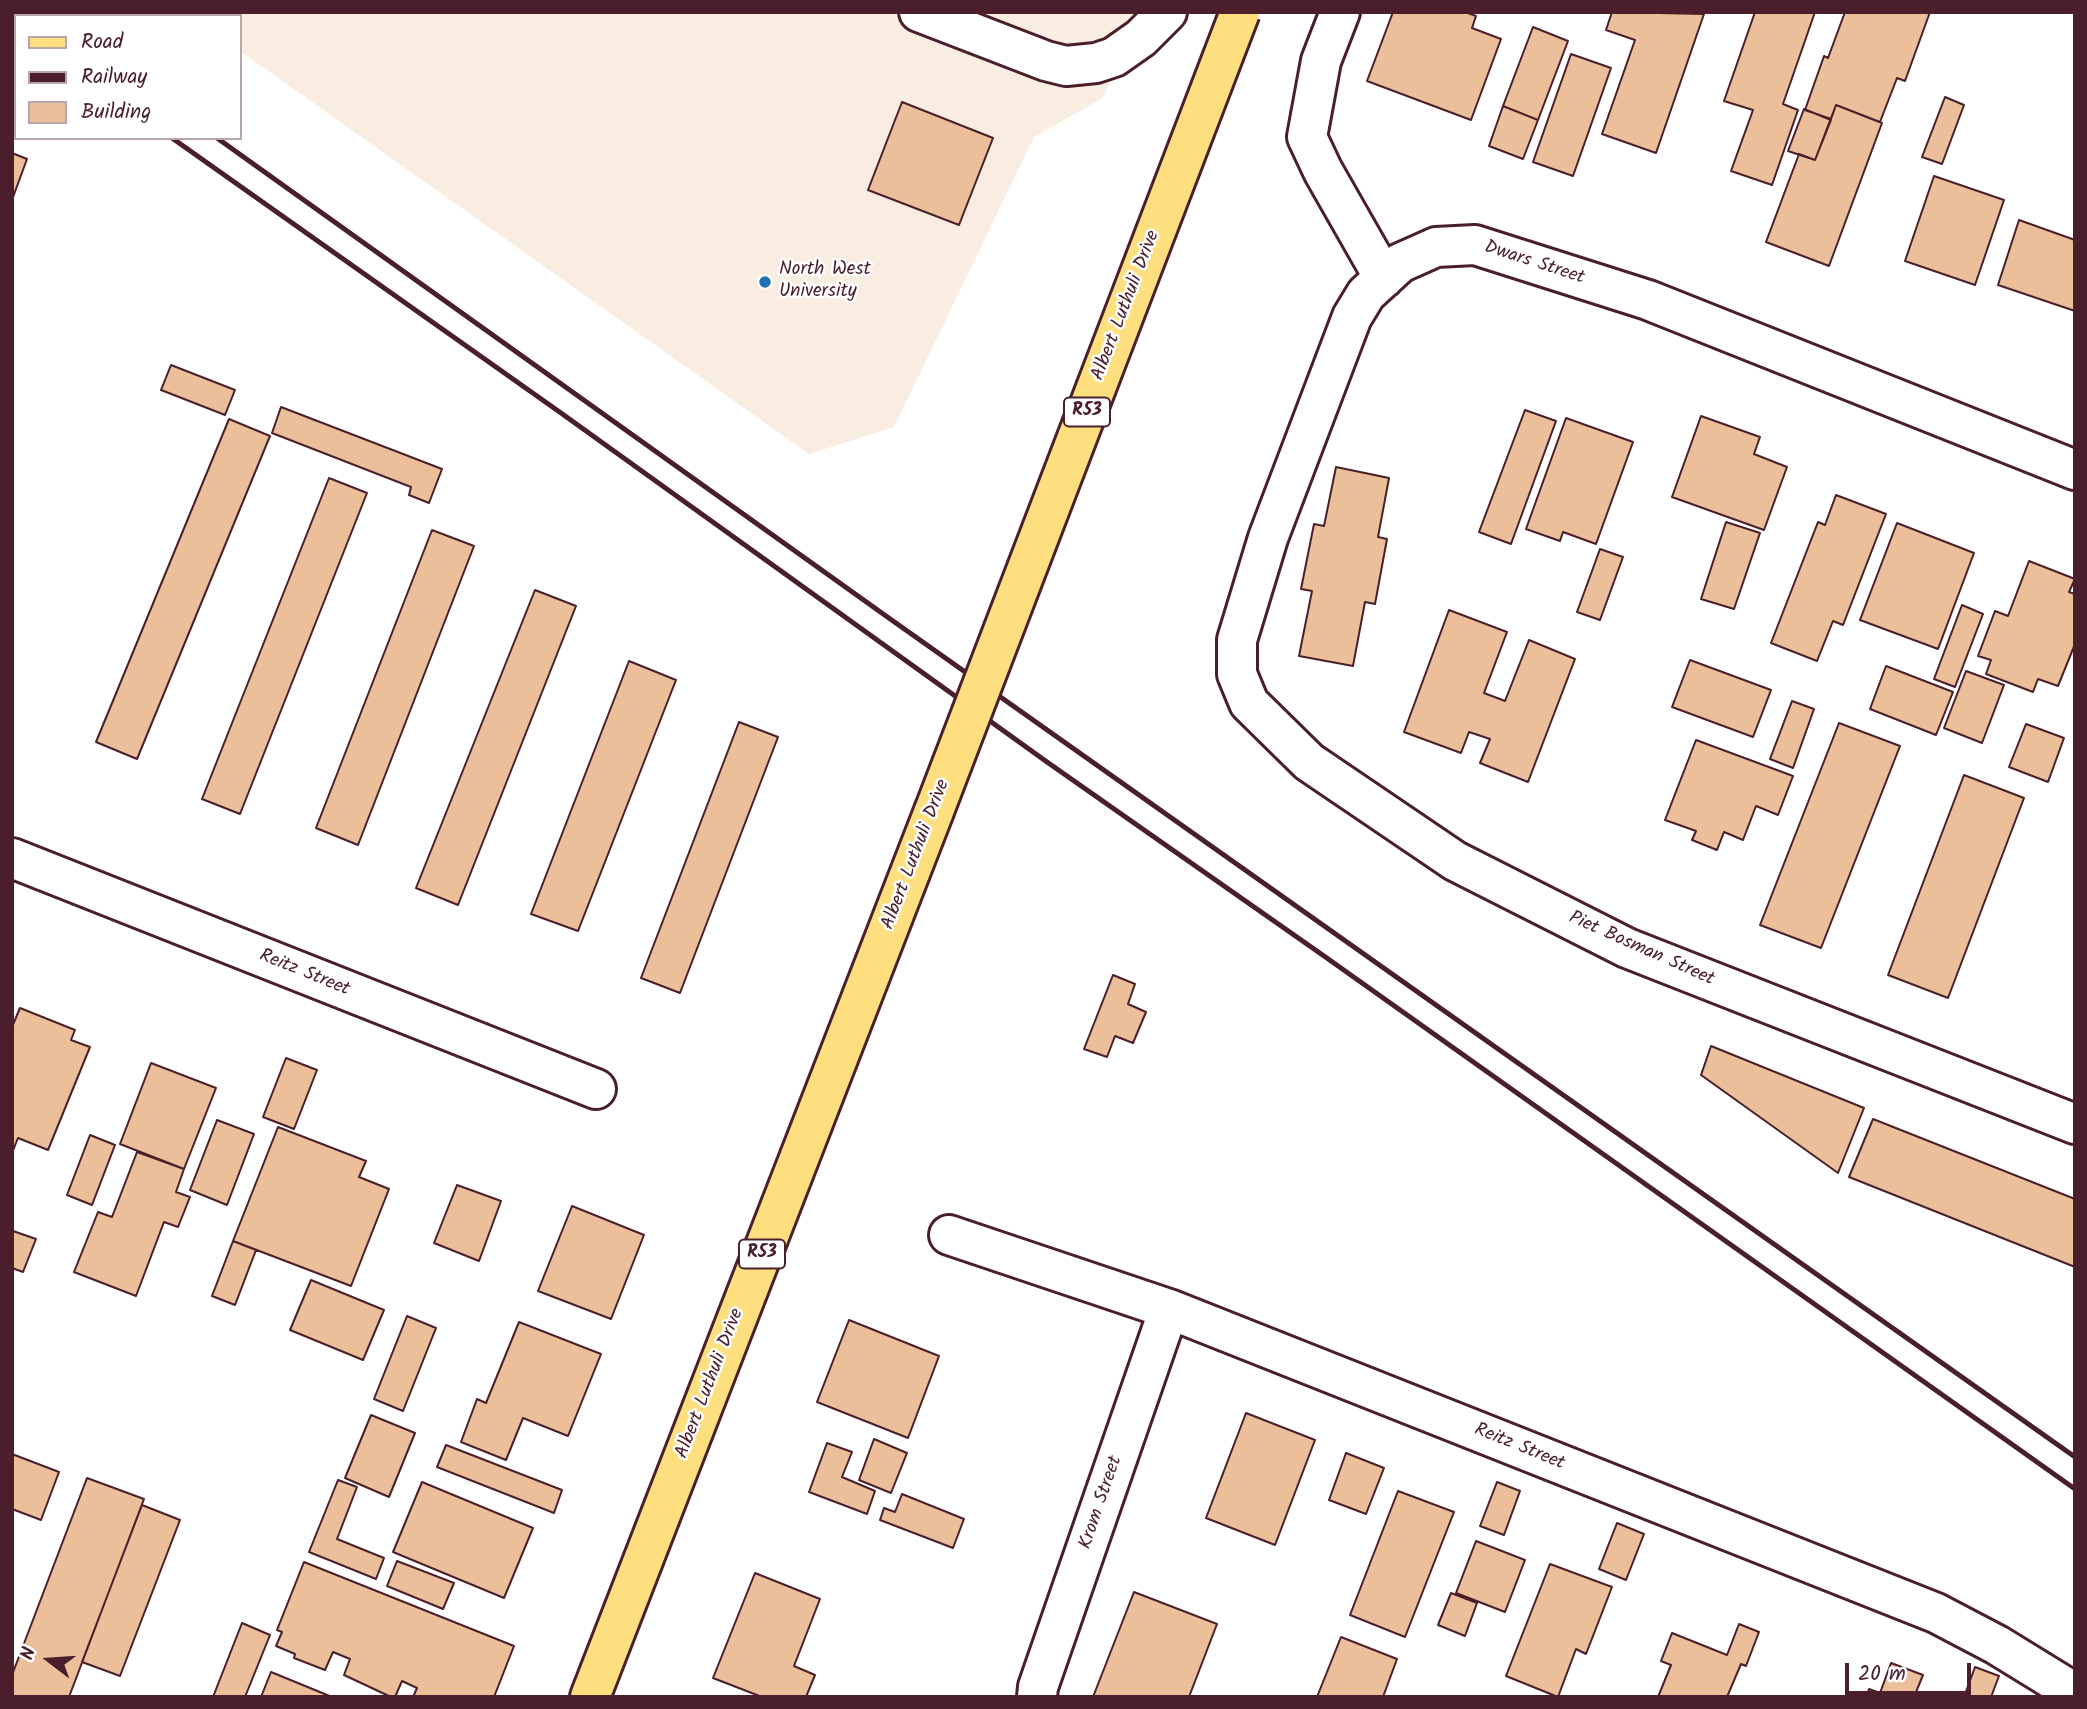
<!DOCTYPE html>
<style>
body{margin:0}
#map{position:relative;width:2087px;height:1709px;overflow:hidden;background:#fff;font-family:Kalam,sans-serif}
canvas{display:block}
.frame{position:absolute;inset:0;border:14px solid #4a1f2b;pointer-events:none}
.legend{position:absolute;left:14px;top:14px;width:228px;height:126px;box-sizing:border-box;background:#fff;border:2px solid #b7a5aa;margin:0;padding:9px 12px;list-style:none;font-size:21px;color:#4a1f2b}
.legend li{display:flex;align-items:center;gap:14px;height:35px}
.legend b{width:35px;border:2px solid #b7a5aa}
.north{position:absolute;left:14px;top:1625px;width:70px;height:70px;-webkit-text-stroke:5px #fff;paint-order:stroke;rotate:287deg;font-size:19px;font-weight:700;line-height:28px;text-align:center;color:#4a1f2b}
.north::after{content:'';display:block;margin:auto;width:24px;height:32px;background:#4a1f2b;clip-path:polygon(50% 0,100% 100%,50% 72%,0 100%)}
.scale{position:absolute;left:1845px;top:1663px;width:126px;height:32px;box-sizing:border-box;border:4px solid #4a1f2b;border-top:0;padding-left:9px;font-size:21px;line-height:24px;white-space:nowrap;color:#4a1f2b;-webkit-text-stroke:5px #fff;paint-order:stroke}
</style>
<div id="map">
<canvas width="2087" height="1709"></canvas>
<div class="frame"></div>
<ul class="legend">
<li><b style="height:9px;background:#fedf80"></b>Road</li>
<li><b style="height:9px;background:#4a1f2b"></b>Railway</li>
<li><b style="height:19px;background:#eabf9a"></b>Building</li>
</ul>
<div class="north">N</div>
<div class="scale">20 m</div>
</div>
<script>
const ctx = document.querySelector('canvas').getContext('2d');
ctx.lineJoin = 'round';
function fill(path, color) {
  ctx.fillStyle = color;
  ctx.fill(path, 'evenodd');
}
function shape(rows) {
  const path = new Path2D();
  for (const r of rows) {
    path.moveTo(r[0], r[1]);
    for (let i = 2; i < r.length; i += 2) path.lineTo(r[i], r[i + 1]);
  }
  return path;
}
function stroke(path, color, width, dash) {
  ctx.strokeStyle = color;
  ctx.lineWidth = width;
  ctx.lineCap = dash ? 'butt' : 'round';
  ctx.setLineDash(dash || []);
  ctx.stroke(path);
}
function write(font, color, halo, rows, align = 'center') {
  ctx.font = font + ' Kalam,sans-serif';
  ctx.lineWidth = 5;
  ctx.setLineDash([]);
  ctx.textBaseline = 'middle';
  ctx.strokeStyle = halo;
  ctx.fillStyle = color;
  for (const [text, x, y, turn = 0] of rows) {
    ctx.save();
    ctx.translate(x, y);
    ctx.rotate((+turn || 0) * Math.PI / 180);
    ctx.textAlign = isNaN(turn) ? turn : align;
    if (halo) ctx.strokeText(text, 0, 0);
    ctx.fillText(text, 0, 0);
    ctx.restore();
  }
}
fill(shape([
 [185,12,1138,12,1103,98,1034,137,894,427,809,454,240,51,240,16,190,16]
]), '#f9ece1');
const building = shape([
 [1393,12,1465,12,1476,16,1472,28,1501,39,1471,120,1367,81,1393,12],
 [1612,12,1704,14,1656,153,1602,134,1635,40,1606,30,1612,12],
 [1755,12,1815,12,1783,104,1798,110,1772,185,1731,171,1753,110,1724,101,1755,12],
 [1845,12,1930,12,1905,81,1897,78,1880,122,1836,105,1831,119,1805,110,1824,56,1828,58,1845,12],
 [1533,27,1568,41,1538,120,1503,106,1533,27],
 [1571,54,1611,68,1573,176,1533,162,1571,54],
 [1945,97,1964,105,1942,164,1922,157,1945,97],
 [902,102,993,138,959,225,868,190,902,102],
 [1836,105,1882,123,1829,266,1766,242,1799,154,1815,160,1836,105],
 [1503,106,1538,120,1523,159,1489,146,1503,106],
 [1804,109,1831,120,1815,160,1788,151,1804,109],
 [12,153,27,159,12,200,12,153],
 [1934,176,2004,200,1975,285,1905,261,1934,176],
 [2019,220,2075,240,2075,311,1998,285,2019,220],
 [171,365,235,390,225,415,161,390,171,365],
 [281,407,442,469,429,503,409,495,411,487,272,433,281,407],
 [1525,410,1556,421,1511,544,1479,532,1525,410],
 [1701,416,1760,437,1754,454,1787,467,1764,530,1672,497,1701,416],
 [1566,418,1633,442,1596,544,1563,532,1560,541,1526,529,1566,418],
 [229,419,270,436,137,759,96,742,229,419],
 [1336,467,1389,478,1378,537,1387,539,1375,604,1365,602,1353,666,1299,656,1312,591,1301,589,1314,524,1324,526,1336,467],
 [329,478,367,493,240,814,202,799,329,478],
 [1836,495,1886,514,1843,625,1833,621,1817,661,1771,643,1818,522,1825,525,1836,495],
 [1726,522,1760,533,1734,609,1701,599,1726,522],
 [1897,523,1974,553,1938,649,1860,620,1897,523],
 [432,530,474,546,358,845,316,828,432,530],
 [1600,549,1623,557,1600,620,1577,612,1600,549],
 [2029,561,2075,579,2069,592,2075,594,2075,644,2058,686,2038,679,2033,692,1986,674,1991,660,1978,656,1995,611,2008,616,2029,561],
 [535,590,576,606,458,905,416,888,535,590],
 [1962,605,1983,614,1955,687,1934,679,1962,605],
 [1449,610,1507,632,1484,693,1505,701,1529,640,1575,659,1528,782,1480,763,1490,739,1469,732,1461,753,1404,732,1449,610],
 [1690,660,1771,690,1753,737,1672,707,1690,660],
 [629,661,676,680,578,931,531,914,629,661],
 [1886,666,1953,692,1936,735,1870,709,1886,666],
 [1966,671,2004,685,1982,743,1944,728,1966,671],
 [1792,701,1814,709,1793,768,1770,759,1792,701],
 [739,722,778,737,680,993,641,978,739,722],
 [1839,723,1900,746,1821,948,1760,925,1839,723],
 [2026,724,2064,738,2048,782,2009,767,2026,724],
 [1696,740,1793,776,1778,815,1756,806,1743,840,1724,832,1717,850,1692,840,1696,831,1665,820,1696,740],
 [1964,775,2024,798,1948,998,1888,975,1964,775],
 [1113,975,1135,984,1128,1004,1146,1012,1133,1043,1115,1036,1107,1057,1084,1049,1113,975],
 [20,1008,75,1030,71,1040,90,1047,48,1150,18,1138,12,1153,12,1027,20,1008],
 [1711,1046,1864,1108,1838,1173,1701,1075,1711,1046],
 [286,1058,317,1070,294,1129,263,1117,286,1058],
 [151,1063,216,1088,184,1169,120,1144,151,1063],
 [1873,1119,2075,1199,2075,1267,1849,1177,1873,1119],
 [217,1120,254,1134,227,1205,190,1190,217,1120],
 [278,1127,366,1161,359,1177,389,1189,351,1286,233,1241,278,1127],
 [90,1135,115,1145,92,1205,67,1195,90,1135],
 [137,1152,184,1169,176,1192,190,1197,178,1227,164,1222,136,1296,74,1272,98,1212,112,1217,137,1152],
 [457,1185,501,1201,479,1261,434,1243,457,1185],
 [572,1206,644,1235,611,1319,538,1291,572,1206],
 [13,1231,36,1239,23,1272,12,1268,13,1231],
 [233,1241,256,1250,235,1305,212,1296,233,1241],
 [311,1280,384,1310,363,1360,290,1330,311,1280],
 [407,1316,436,1328,403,1411,374,1399,407,1316],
 [849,1320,939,1356,908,1438,817,1402,849,1320],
 [519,1322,601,1354,568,1436,523,1418,506,1460,461,1442,477,1399,486,1403,519,1322],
 [1246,1413,1315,1440,1275,1545,1206,1518,1246,1413],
 [371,1415,415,1433,389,1497,345,1478,371,1415],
 [874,1439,907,1453,891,1493,859,1480,874,1439],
 [827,1443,852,1452,842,1477,875,1491,867,1514,809,1492,827,1443],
 [446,1445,562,1490,554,1513,437,1467,446,1445],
 [1346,1453,1384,1468,1366,1514,1329,1500,1346,1453],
 [12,1454,59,1472,41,1520,12,1509,12,1454],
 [87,1478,144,1499,69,1697,12,1697,12,1675,87,1478],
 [338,1480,357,1487,337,1539,384,1558,376,1579,309,1552,338,1480],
 [422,1482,533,1528,504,1598,393,1552,422,1482],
 [1497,1482,1520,1491,1504,1535,1480,1526,1497,1482],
 [1398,1491,1454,1512,1405,1637,1350,1615,1398,1491],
 [902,1494,964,1519,953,1548,880,1520,884,1508,895,1512,902,1494],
 [142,1505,180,1520,120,1676,82,1662,142,1505],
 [1617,1523,1644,1534,1626,1580,1599,1569,1617,1523],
 [1476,1541,1525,1560,1505,1612,1456,1593,1476,1541],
 [397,1561,454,1583,443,1609,387,1586,397,1561],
 [304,1562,514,1646,494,1697,413,1697,417,1688,402,1681,395,1697,391,1697,344,1675,350,1659,333,1652,325,1670,294,1658,295,1654,276,1646,282,1632,277,1630,304,1562],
 [1550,1564,1612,1587,1586,1654,1576,1649,1558,1697,1506,1676,1550,1564],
 [755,1573,820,1599,794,1666,815,1675,806,1697,762,1697,713,1678,755,1573],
 [1134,1592,1217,1624,1189,1697,1093,1697,1134,1592],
 [1451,1593,1477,1603,1465,1636,1438,1625,1451,1593],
 [242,1623,270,1635,245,1697,213,1697,242,1623],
 [1739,1624,1759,1632,1746,1666,1741,1664,1727,1697,1658,1697,1671,1665,1661,1661,1672,1633,1727,1655,1739,1624],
 [1341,1637,1397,1659,1383,1697,1317,1697,1341,1637],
 [1891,1663,1923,1675,1914,1697,1890,1697,1880,1693,1891,1663],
 [1975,1667,1999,1676,1991,1697,1964,1697,1975,1667],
 [271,1672,332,1697,261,1697,271,1672],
 [1869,1689,1880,1693,1890,1697,1867,1697,1869,1689]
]);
fill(building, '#eabf9a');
stroke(building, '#4a1f2b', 2);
const street = shape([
 [919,12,1046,61,1066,66,1096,63,1114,57,1141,38,1167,12],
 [1340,12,1321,61,1307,137,1323,171,1384,278],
 [2075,470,1648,300,1475,245,1436,247,1400,263,1366,294,1352,317,1268,538,1237,640,1237,674,1249,703,1309,762,1455,861,1627,948,2075,1124],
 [12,858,596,1089],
 [949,1235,1169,1309,1936,1613,1997,1645,2075,1693],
 [1037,1697,1038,1687,1169,1309]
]);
const primary = shape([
 [590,1697,934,811]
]);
stroke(street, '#4a1f2b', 44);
stroke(primary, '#4a1f2b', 44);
stroke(street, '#fff', 38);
stroke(primary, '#fedf80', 38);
stroke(shape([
 [40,12,45,16],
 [12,26,16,29],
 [172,138,561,413,1047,762,1324,956,2075,1489],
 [217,138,886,616,2075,1457]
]), '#4a1f2b', 5);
const primaryBridge = shape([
 [934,811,1240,12]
]);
stroke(primaryBridge, '#4a1f2b', 44, []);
stroke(primaryBridge, '#fedf80', 38);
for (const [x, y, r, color] of [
 [765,282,7,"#1f6fb2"]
]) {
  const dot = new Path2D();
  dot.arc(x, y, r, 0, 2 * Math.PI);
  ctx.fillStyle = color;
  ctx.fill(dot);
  stroke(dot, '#fff', 2.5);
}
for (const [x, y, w] of [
 [1087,412,46],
 [762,1254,46]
]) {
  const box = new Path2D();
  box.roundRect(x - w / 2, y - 14.5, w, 29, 5);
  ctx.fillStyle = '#fff';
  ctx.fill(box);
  stroke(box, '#4a1f2b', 2);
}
write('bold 18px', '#4a1f2b', null, [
 ["R53",1087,412],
 ["R53",762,1254]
]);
write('19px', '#4a1f2b', '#fff', [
 ["Dwars Street",1534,264,18],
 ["Albert Luthuli Drive",1127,306,-69],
 ["Albert Luthuli Drive",917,855,-69],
 ["Piet Bosman Street",1641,950,24],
 ["Reitz Street",304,974,22],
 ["Albert Luthuli Drive",711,1384,-69],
 ["Reitz Street",1519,1448,22],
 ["Krom Street",1102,1503,-71]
]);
write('19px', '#4a1f2b', '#fff', [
 ["North West",779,271],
 ["University",779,293]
], 'left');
</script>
